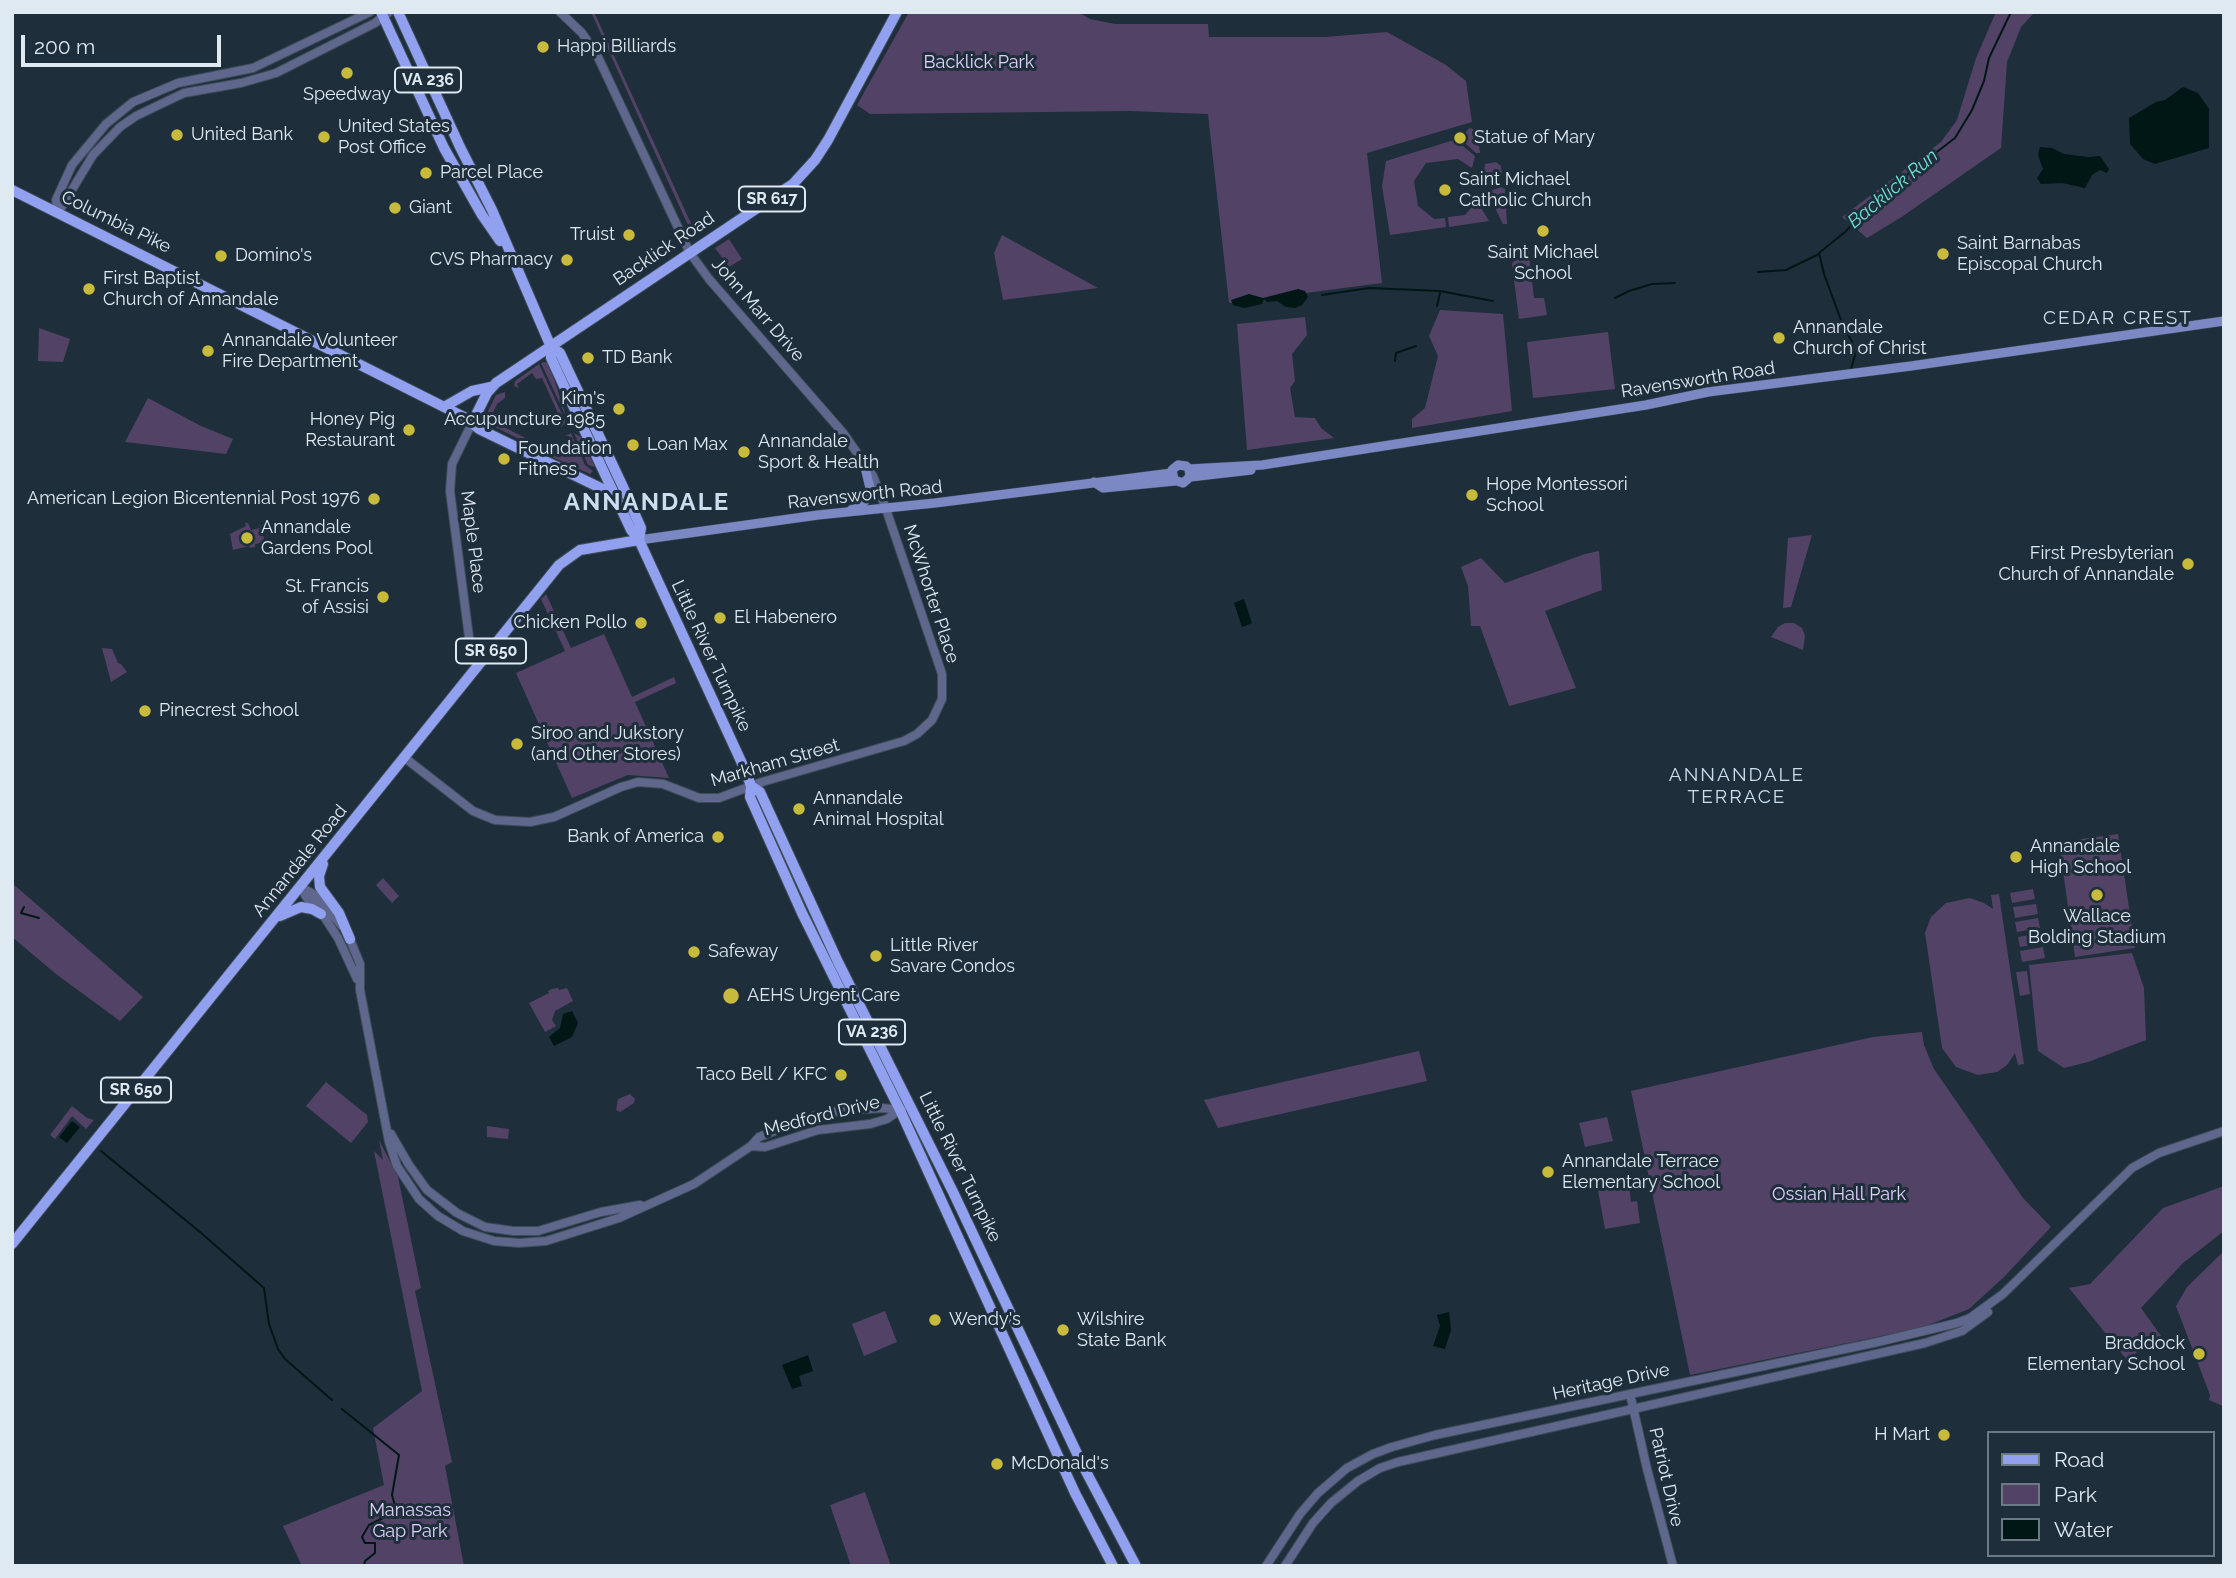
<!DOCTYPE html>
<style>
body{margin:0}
#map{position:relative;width:2236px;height:1578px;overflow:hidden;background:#1e2e3b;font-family:Raleway,sans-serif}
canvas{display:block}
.frame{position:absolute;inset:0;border:14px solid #dfe9f2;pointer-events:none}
.legend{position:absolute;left:1987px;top:1431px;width:228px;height:126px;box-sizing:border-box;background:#1e2e3b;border:2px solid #6b7984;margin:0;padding:9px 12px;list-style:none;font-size:21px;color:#dfe9f2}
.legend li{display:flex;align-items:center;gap:14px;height:35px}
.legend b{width:35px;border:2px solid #6b7984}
.scale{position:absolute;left:21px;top:35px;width:200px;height:32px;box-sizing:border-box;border:4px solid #dfe9f2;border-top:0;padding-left:9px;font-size:21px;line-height:24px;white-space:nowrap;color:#dfe9f2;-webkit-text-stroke:5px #1e2e3b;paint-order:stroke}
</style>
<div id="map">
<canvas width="2236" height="1578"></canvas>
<div class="frame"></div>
<ul class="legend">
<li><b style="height:9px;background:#91a0ef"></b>Road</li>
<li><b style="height:19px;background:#524366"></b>Park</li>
<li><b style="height:19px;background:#011716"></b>Water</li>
</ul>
<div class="scale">200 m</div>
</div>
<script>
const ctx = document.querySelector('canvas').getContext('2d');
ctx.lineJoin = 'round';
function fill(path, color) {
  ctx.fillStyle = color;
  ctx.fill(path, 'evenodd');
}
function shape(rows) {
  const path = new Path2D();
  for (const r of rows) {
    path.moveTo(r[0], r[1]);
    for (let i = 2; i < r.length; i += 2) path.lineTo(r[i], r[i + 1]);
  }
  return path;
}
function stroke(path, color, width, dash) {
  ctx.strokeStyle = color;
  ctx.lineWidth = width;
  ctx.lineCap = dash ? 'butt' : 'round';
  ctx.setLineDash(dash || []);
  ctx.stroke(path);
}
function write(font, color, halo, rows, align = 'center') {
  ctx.font = font + ' Raleway,sans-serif';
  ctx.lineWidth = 6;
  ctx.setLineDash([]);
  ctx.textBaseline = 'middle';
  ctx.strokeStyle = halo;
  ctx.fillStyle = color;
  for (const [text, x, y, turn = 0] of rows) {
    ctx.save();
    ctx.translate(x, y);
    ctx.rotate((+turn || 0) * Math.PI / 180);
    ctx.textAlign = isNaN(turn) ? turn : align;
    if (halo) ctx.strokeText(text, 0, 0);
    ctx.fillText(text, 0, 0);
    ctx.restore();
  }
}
fill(shape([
 [591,12,594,12,694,230,687,223],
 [909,12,1078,12,1090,19,1115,24,1208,24,1209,37,1325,37,1387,32,1446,65,1466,81,1472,122,1367,153,1382,283,1229,303,1208,114,1130,111,870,114,857,105],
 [1996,12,2035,12,2021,27,2007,62,2001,148,1900,218,1867,238,1842,217,1941,142,1957,120,1976,58],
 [1469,128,1477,130,1480,153,1476,153,1466,144,1467,138,1463,136],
 [1454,140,1457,142,1458,146,1463,146,1475,156,1472,168,1458,159,1426,163,1414,181,1418,206,1434,219,1445,218,1446,227,1390,235,1382,186,1386,161],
 [1496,162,1501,166,1502,177,1483,180,1485,164],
 [1501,187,1505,189,1507,224,1503,224,1487,192],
 [1477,201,1489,221,1449,227,1448,217,1465,215],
 [1002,235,1098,288,1003,300,994,253],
 [729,239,742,259,729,267,715,248],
 [1528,247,1534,298,1544,298,1547,315,1519,319,1512,264,1521,248],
 [1440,310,1503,314,1512,411,1412,428,1412,419,1425,408,1438,356,1429,336],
 [1305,317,1307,335,1292,354,1295,381,1290,388,1295,417,1315,418,1321,428,1334,438,1247,450,1237,324],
 [39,328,70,339,63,362,38,361],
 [1608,332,1615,389,1533,398,1527,342],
 [544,362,548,363,553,376,567,419,541,363],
 [539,364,566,423,561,427,558,426,562,422,542,378,536,379,532,373,517,384,519,388,514,386,515,381],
 [505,392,505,398,497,404,490,418,495,421,498,416,502,426,539,445,539,449,485,422,484,419,496,395],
 [148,398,201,426,233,439,226,454,125,442],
 [571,433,585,465,593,471,590,474,552,457,552,449,557,446,556,451,566,457,570,452,572,457,577,455,571,442,568,443,571,441,569,436,565,436],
 [574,433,581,437,595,467,588,465],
 [259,522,265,542,255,544,255,547,250,548,249,546,233,550,230,534,246,526,245,523,248,523,251,530,260,528],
 [1812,535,1791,607,1783,608,1788,538],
 [1599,551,1602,590,1545,611,1576,688,1509,706,1480,626,1471,626,1468,586,1461,567,1481,558,1505,583,1585,554],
 [546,594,571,648,604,634,632,697,674,677,676,683,635,702,669,778,628,775,572,798,516,673,565,651,541,599],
 [1785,623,1794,623,1802,628,1805,636,1803,650,1771,637,1778,627],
 [102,648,112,649,118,663,121,664,127,672,111,682],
 [2118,834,2135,948,2075,957,2059,842],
 [383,878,399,896,392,903,376,885],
 [12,883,143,997,120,1021,56,974,12,937],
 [2033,889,2035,899,2012,903,2010,893],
 [1999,894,2024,1064,2018,1065,2015,1053,2007,1065,1997,1072,1978,1075,1956,1067,1942,1048,1925,933,1931,917,1946,903,1970,898,1984,903,1993,909,1991,895],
 [2036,904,2038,914,2015,918,2013,907],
 [2038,918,2040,928,2017,932,2015,922],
 [2041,933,2043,943,2020,947,2018,937],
 [2043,947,2045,958,2022,962,2020,951],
 [2132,953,2144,988,2146,1040,2088,1062,2064,1068,2038,1051,2029,965],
 [2027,971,2030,994,2020,996,2016,972],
 [558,988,559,990,567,988,573,1001,555,1011,552,1020,556,1026,545,1032,529,1003,549,993,548,991,552,989],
 [1922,1032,1924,1045,1934,1069,2023,1198,2051,1227,2004,1277,1969,1309,1921,1328,1690,1375,1631,1091,1873,1037],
 [1419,1051,1427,1081,1343,1100,1218,1128,1204,1100],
 [326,1082,367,1115,368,1122,351,1143,306,1106],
 [630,1094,635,1099,634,1103,620,1112,616,1110,618,1099],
 [72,1106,87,1118,94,1120,86,1129,72,1116,55,1139,50,1135],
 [1607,1117,1613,1141,1585,1147,1579,1123],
 [487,1126,509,1129,508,1139,487,1137],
 [379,1140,398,1177,421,1288,415,1291,452,1462,445,1466,464,1566,302,1566,283,1526,384,1485,373,1428,422,1391,374,1151,383,1160],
 [1629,1185,1631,1202,1637,1201,1640,1223,1605,1229,1598,1191],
 [2224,1186,2224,1231,2183,1263,2141,1308,2164,1340,2154,1348,2145,1346,2127,1360,2069,1288,2090,1284,2163,1208],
 [2224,1251,2224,1406,2223,1406,2209,1400,2210,1395,2176,1306,2187,1287],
 [885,1311,897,1342,864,1356,852,1324],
 [865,1492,891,1566,851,1566,830,1505]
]), '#524366');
fill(shape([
 [2183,87,2198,93,2209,109,2209,148,2155,164,2143,159,2130,144,2129,118,2156,102,2165,100],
 [2040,147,2052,148,2064,154,2088,157,2100,156,2109,169,2107,173,2100,170,2092,175,2085,188,2062,183,2041,184,2037,178,2043,169,2038,155],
 [1298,289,1305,291,1308,297,1302,305,1295,308,1286,307,1277,301,1267,302,1264,299,1262,304,1244,308,1233,305,1231,300,1249,294,1263,298],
 [1244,599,1252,623,1242,627,1234,603],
 [572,1011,578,1023,572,1037,554,1046,549,1037,560,1028,563,1014],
 [72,1121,80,1127,67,1143,59,1137],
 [1449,1312,1451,1330,1445,1349,1433,1346,1440,1326,1437,1315],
 [808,1355,813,1371,799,1376,802,1386,792,1389,782,1365]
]), '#011716');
stroke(shape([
 [1758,272,1786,270,1819,254],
 [1322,295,1369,288,1440,291,1493,301],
 [1615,298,1629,291,1652,284,1675,283],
 [1437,306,1440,293],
 [1395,361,1396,353,1416,346],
 [1851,369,1855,355,1852,341,1845,331,1824,274,1819,253,1845,232,1882,194,1955,138,1972,110,1984,81,1989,58,2011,12],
 [24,907,21,913,39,918],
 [101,1151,200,1232,264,1288,269,1324,278,1349,285,1359,332,1400],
 [342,1409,399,1455,392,1495,395,1506,385,1517,369,1525,362,1537,365,1543,375,1543,375,1553,365,1561,364,1566]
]), '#011716', 2);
const tertiary = shape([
 [58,213,93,155,120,127,136,116,184,93,241,83,276,73,375,23,389,12],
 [58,213,56,200,72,165,106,124,133,102,178,83,253,68,370,12],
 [472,423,452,464,450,491,470,645,478,667],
 [405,758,473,811,495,820,530,822,554,817,621,787,638,782,663,784,699,798,719,798,762,782,904,741,917,734,932,720,942,699,942,674,886,509,873,476,844,434,709,279,690,253,597,55,582,33,560,12],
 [301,887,315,895,342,926],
 [301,887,306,897,325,918,338,938,357,979],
 [349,937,360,964,360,990,389,1142,397,1166,419,1199,438,1216,463,1231,494,1241,519,1243,546,1241,619,1218,694,1184,751,1146,759,1137,814,1116,839,1111,882,1108,902,1110],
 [391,1134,409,1165,427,1190,457,1213,485,1227,513,1231,538,1231,601,1212,640,1205],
 [751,1146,765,1147,818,1130,870,1124,887,1119,900,1110],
 [1630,1394,1647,1469,1673,1566],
 [1266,1566,1300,1514,1318,1493,1347,1468,1373,1454,1392,1447,1435,1435,1878,1342,1957,1323,1970,1318,2003,1294,2132,1168,2159,1153,2224,1131],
 [1285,1566,1313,1523,1331,1503,1358,1481,1380,1468,1398,1462,1925,1343,1962,1331,1988,1312]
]);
const secondary = shape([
 [1189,469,1262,465,1646,405,1708,392,1911,366,2224,321],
 [1190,477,1189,469,1186,466,1178,465,1172,470,1174,480,1183,483,1190,477,1251,470],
 [1094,482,1103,488,1175,481],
 [851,510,865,501,871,492,863,459],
 [639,540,818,515,935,503,1172,473]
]);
const primary = shape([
 [381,12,444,148,482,215,500,241],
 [398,12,460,147,492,210,551,347,551,358,581,423,631,530,639,540,746,772,751,786,750,797,802,913,900,1110,1075,1493,1113,1566],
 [12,190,466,418,479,429,615,495],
 [551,347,560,353,623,487,641,528,639,540],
 [444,407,472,391,491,387],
 [472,423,487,393,496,383,793,184,815,160,828,140,897,12],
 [751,786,760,792,838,962,953,1192,1082,1464,1136,1566],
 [323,864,319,876,320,887,339,913,350,939],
 [280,916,301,907,312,909,321,914],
 [12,1244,559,565,580,550,639,540]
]);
stroke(tertiary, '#3d4c58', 10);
stroke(secondary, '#3d4c58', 10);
stroke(primary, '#3d4c58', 12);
stroke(tertiary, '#5f678d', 8);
stroke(secondary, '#7b88c4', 9);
stroke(primary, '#91a0ef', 10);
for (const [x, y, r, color] of [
 [543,47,7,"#c8bb3b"],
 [347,73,7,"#c8bb3b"],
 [177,135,7,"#c8bb3b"],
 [324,137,7,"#c8bb3b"],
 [1460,138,7,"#c8bb3b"],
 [426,173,7,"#c8bb3b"],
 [1445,190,7,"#c8bb3b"],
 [395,208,7,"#c8bb3b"],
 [1543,231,7,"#c8bb3b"],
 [629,235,7,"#c8bb3b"],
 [1943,254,7,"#c8bb3b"],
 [221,256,7,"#c8bb3b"],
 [567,260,7,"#c8bb3b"],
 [89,289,7,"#c8bb3b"],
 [1779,338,7,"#c8bb3b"],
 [208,351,7,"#c8bb3b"],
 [588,358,7,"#c8bb3b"],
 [619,409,7,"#c8bb3b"],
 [409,430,7,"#c8bb3b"],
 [633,445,7,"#c8bb3b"],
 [744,452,7,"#c8bb3b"],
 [504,459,7,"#c8bb3b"],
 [1472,495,7,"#c8bb3b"],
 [374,499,7,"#c8bb3b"],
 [247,538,7,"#c8bb3b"],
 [2188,564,7,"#c8bb3b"],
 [383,597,7,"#c8bb3b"],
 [720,618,7,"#c8bb3b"],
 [641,623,7,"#c8bb3b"],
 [145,711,7,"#c8bb3b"],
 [517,744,7,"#c8bb3b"],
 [799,809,7,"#c8bb3b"],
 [718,837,7,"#c8bb3b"],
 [2016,857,7,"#c8bb3b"],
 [2097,895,7,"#c8bb3b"],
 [694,952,7,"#c8bb3b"],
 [876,956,7,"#c8bb3b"],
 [731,996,9,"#c8bb3b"],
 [841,1075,7,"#c8bb3b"],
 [1548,1172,7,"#c8bb3b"],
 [935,1320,7,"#c8bb3b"],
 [1063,1330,7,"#c8bb3b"],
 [2199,1354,7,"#c8bb3b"],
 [1944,1435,7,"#c8bb3b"],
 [997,1464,7,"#c8bb3b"]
]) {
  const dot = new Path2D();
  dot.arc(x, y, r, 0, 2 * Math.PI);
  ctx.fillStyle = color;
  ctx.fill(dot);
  stroke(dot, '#1e2e3b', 2.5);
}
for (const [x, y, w] of [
 [428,80,66],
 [772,199,66],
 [491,651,70],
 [872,1032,66],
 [136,1090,70]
]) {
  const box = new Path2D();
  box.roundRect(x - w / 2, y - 12.5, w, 25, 5);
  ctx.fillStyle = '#1e2e3b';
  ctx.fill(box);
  stroke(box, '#dfe9f2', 2);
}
write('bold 16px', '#dfe9f2', null, [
 ["VA 236",428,80],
 ["SR 617",772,199],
 ["SR 650",491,651],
 ["VA 236",872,1032],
 ["SR 650",136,1090]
]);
write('18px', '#dfe9f2', '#1e2e3b', [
 ["Happi Billiards",557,47],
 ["Speedway",347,95,"center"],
 ["United States",338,127],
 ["Post Office",338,148],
 ["United Bank",191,135],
 ["Statue of Mary",1474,138],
 ["Parcel Place",440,173],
 ["Saint Michael",1459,180],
 ["Catholic Church",1459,201],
 ["Giant",409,208],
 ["Truist",615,235,"right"],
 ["Saint Barnabas",1957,244],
 ["Episcopal Church",1957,265],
 ["Saint Michael",1543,253,"center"],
 ["School",1543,274,"center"],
 ["Domino's",235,256],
 ["CVS Pharmacy",553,260,"right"],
 ["First Baptist",103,279],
 ["Church of Annandale",103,300],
 ["Annandale",1793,328],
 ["Church of Christ",1793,349],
 ["Annandale Volunteer",222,341],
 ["Fire Department",222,362],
 ["TD Bank",602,358],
 ["Kim's",605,399,"right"],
 ["Accupuncture 1985",605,420,"right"],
 ["Honey Pig",395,420,"right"],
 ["Restaurant",395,441,"right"],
 ["Annandale",758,442],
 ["Sport & Health",758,463],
 ["Loan Max",647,445],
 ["Foundation",518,449],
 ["Fitness",518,470],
 ["Hope Montessori",1486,485],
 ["School",1486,506],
 ["American Legion Bicentennial Post 1976",360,499,"right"],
 ["Annandale",261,528],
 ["Gardens Pool",261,549],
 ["First Presbyterian",2174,554,"right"],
 ["Church of Annandale",2174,575,"right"],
 ["St. Francis",369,587,"right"],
 ["of Assisi",369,608,"right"],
 ["El Habenero",734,618],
 ["Chicken Pollo",627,623,"right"],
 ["Pinecrest School",159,711],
 ["Siroo and Jukstory",531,734],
 ["(and Other Stores)",531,755],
 ["Annandale",813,799],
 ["Animal Hospital",813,820],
 ["Bank of America",704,837,"right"],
 ["Annandale",2030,847],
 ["High School",2030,868],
 ["Wallace",2097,917,"center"],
 ["Bolding Stadium",2097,938,"center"],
 ["Little River",890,946],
 ["Savare Condos",890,967],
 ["Safeway",708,952],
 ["AEHS Urgent Care",747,996],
 ["Taco Bell / KFC",827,1075,"right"],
 ["Annandale Terrace",1562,1162],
 ["Elementary School",1562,1183],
 ["Wendy's",949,1320],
 ["Wilshire",1077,1320],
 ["State Bank",1077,1341],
 ["Braddock",2185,1344,"right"],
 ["Elementary School",2185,1365,"right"],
 ["H Mart",1930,1435,"right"],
 ["McDonald's",1011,1464]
], 'left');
write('18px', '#e1d0fc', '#1e2e3b', [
 ["Backlick Park",979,63],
 ["Ossian Hall Park",1839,1195],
 ["Manassas",410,1511],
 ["Gap Park",410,1532]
]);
write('18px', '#dfe9f2', '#1e2e3b', [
 ["Columbia Pike",116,222,26],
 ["Backlick Road",664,249,-34],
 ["John Marr Drive",758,310,49],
 ["Ravensworth Road",1698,380,-9],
 ["Ravensworth Road",865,495,-6],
 ["Maple Place",473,542,83],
 ["McWhorter Place",931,594,72],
 ["Little River Turnpike",711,656,65],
 ["Markham Street",775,763,-16],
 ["Annandale Road",300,861,-51],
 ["Medford Drive",822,1116,-14],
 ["Little River Turnpike",960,1167,64],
 ["Heritage Drive",1611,1382,-12],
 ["Patriot Drive",1666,1477,77]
]);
write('italic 19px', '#6de1d8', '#1e2e3b', [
 ["Backlick Run",1893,189,-40]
]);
ctx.letterSpacing = '2px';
write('19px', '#cadef0', '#1e2e3b', [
 ["CEDAR CREST",2118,318],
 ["ANNANDALE",1737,775],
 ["TERRACE",1737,797]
]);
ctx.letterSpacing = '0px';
ctx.letterSpacing = '2px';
write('bold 24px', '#cadef0', '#1e2e3b', [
 ["ANNANDALE",647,503]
]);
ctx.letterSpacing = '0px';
</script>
